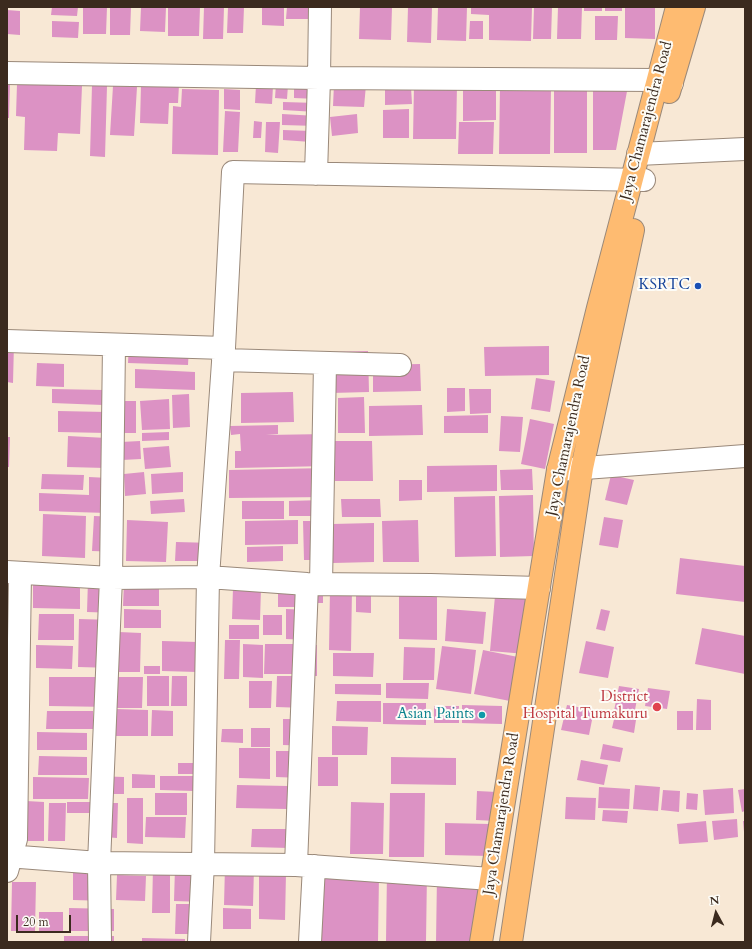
<!DOCTYPE html>
<style>
body{margin:0}
#map{position:relative;width:752px;height:949px;overflow:hidden;background:#f8e8d5;font-family:Cardo,serif}
canvas{display:block}
.frame{position:absolute;inset:0;border:8px solid #3b2a1e;pointer-events:none}
.north{position:absolute;left:696px;top:893px;width:40px;height:40px;-webkit-text-stroke:3px #fdfcf7;paint-order:stroke;rotate:353deg;font-size:11px;font-weight:700;line-height:16px;text-align:center;color:#3b2a1e}
.north::after{content:'';display:block;margin:auto;width:14px;height:18px;background:#3b2a1e;clip-path:polygon(50% 0,100% 100%,50% 72%,0 100%)}
.scale{position:absolute;left:16px;top:915px;width:55px;height:18px;box-sizing:border-box;border:2px solid #3b2a1e;border-top:0;padding-left:5px;font-size:12px;line-height:14px;white-space:nowrap;color:#3b2a1e;-webkit-text-stroke:3px #fdfcf7;paint-order:stroke}
</style>
<div id="map">
<canvas width="752" height="949"></canvas>
<div class="frame"></div>
<div class="north">N</div>
<div class="scale">20 m</div>
</div>
<script>
const ctx = document.querySelector('canvas').getContext('2d');
ctx.lineJoin = 'round';
function fill(path, color) {
  ctx.fillStyle = color;
  ctx.fill(path, 'evenodd');
}
function shape(rows) {
  const path = new Path2D();
  for (const r of rows) {
    path.moveTo(r[0], r[1]);
    for (let i = 2; i < r.length; i += 2) path.lineTo(r[i], r[i + 1]);
  }
  return path;
}
function stroke(path, color, width, dash) {
  ctx.strokeStyle = color;
  ctx.lineWidth = width;
  ctx.lineCap = dash ? 'butt' : 'round';
  ctx.setLineDash(dash || []);
  ctx.stroke(path);
}
function write(font, color, halo, rows, align = 'center') {
  ctx.font = font + ' Cardo,serif';
  ctx.lineWidth = 4;
  ctx.setLineDash([]);
  ctx.textBaseline = 'middle';
  ctx.strokeStyle = halo;
  ctx.fillStyle = color;
  for (const [text, x, y, turn = 0] of rows) {
    ctx.save();
    ctx.translate(x, y);
    ctx.rotate((+turn || 0) * Math.PI / 180);
    ctx.textAlign = isNaN(turn) ? turn : align;
    if (halo) ctx.strokeText(text, 0, 0);
    ctx.fillText(text, 0, 0);
    ctx.restore();
  }
}
fill(shape([
 [52,7,78,7,77,16,51,15],
 [83,7,107,7,106,34,83,34],
 [110,7,131,7,130,35,110,35],
 [141,7,166,7,165,32,140,31],
 [168,7,200,7,199,36,168,36],
 [204,7,224,7,223,39,203,39],
 [228,7,244,7,243,33,227,33],
 [262,7,284,7,284,26,262,25],
 [287,7,311,7,311,19,286,19],
 [360,7,392,7,391,40,359,39],
 [408,7,432,7,431,43,407,42],
 [438,7,467,7,466,41,437,40],
 [471,7,532,7,531,41,489,40,489,15,471,14],
 [534,7,552,7,551,39,533,39],
 [558,7,582,7,581,39,557,39],
 [584,7,602,7,602,11,584,11],
 [605,7,622,7,622,11,605,11],
 [625,7,655,7,655,39,625,38],
 [7,10,20,11,20,35,7,34],
 [595,16,618,16,617,40,595,40],
 [52,21,79,22,78,38,52,37],
 [470,21,483,21,483,39,469,39],
 [7,82,10,82,9,118,7,118],
 [17,84,82,86,80,134,58,133,57,151,24,150,25,117,16,116],
 [276,84,288,85,287,99,275,98],
 [334,84,366,85,364,107,333,106],
 [414,84,457,84,456,139,413,139],
 [92,85,107,86,105,157,90,156],
 [141,85,179,85,178,103,169,103,168,124,140,123],
 [256,85,273,86,272,104,255,103],
 [113,86,137,87,134,136,110,135],
 [294,86,318,87,317,99,294,98],
 [496,86,496,120,463,121,463,87],
 [500,86,551,87,550,154,499,154],
 [593,86,628,86,616,150,593,150],
 [385,87,411,87,412,104,385,105],
 [182,89,219,90,218,155,172,154,173,106,181,107],
 [224,89,240,90,240,110,224,109],
 [554,90,587,90,587,153,554,153],
 [283,102,317,103,316,112,283,110],
 [409,109,409,138,383,138,383,110],
 [225,111,240,112,238,152,223,152],
 [282,114,317,116,317,126,282,125],
 [357,114,358,133,332,136,330,117],
 [254,121,262,122,261,138,253,138],
 [266,122,280,122,278,153,265,152],
 [459,122,494,122,493,154,458,154],
 [283,130,312,131,311,142,283,140],
 [7,343,14,343,13,383,7,382],
 [129,344,189,346,188,365,128,363],
 [549,346,549,375,485,376,484,347],
 [368,351,369,392,331,393,331,352],
 [37,363,64,364,64,387,36,386],
 [420,364,421,391,373,392,373,365],
 [135,369,195,372,195,390,135,388],
 [536,378,555,381,550,412,531,409],
 [447,388,465,388,465,411,447,412],
 [52,389,104,390,103,405,52,403],
 [469,389,491,389,491,413,470,414],
 [293,392,294,422,241,423,241,393],
 [189,394,190,427,173,428,172,395],
 [364,397,365,433,338,433,338,398],
 [169,399,170,429,142,430,140,401],
 [124,401,136,401,136,433,124,433],
 [422,405,423,435,369,436,369,406],
 [58,411,107,412,107,433,58,432],
 [488,415,488,433,444,433,444,416],
 [501,416,523,417,520,452,499,451],
 [530,419,554,424,545,469,521,464],
 [278,425,278,434,266,435,327,434,328,466,235,468,235,451,241,451,240,434,231,435,230,426],
 [169,432,169,440,142,441,142,433],
 [68,436,107,438,106,468,67,467],
 [7,437,10,437,9,467,7,467],
 [140,441,141,459,122,460,121,442],
 [334,441,372,441,373,481,335,481],
 [169,446,171,467,145,469,143,448],
 [497,465,497,491,427,492,427,466],
 [327,468,328,497,229,498,229,470],
 [532,469,533,490,501,490,500,470],
 [144,472,146,494,125,496,124,474],
 [183,472,183,492,152,494,151,474],
 [42,474,84,475,83,490,41,489],
 [611,475,634,480,627,505,605,500],
 [89,477,109,478,108,513,39,511,39,493,89,495],
 [399,480,422,480,422,500,399,501],
 [533,495,534,556,500,557,499,496],
 [495,496,496,556,455,557,454,497],
 [184,499,185,512,151,514,150,501],
 [341,499,380,499,381,517,342,517],
 [323,500,323,516,289,516,289,501],
 [242,501,284,501,284,519,242,519],
 [43,514,86,516,85,558,42,556],
 [94,516,121,517,120,552,92,551],
 [604,517,623,520,618,548,599,545],
 [127,520,168,522,166,562,126,561],
 [298,520,298,544,245,545,245,521],
 [418,520,419,562,383,562,382,521],
 [303,521,317,521,317,560,304,560],
 [374,523,374,562,333,563,332,524],
 [176,542,214,543,214,561,175,561],
 [283,546,283,561,247,562,247,547],
 [680,558,745,566,745,602,676,594],
 [7,577,10,577,10,594,7,594],
 [33,579,80,580,80,609,33,608],
 [88,580,118,580,117,613,87,612],
 [124,583,159,583,159,606,123,606],
 [278,583,312,583,312,607,278,607],
 [356,584,371,585,371,613,356,612],
 [314,586,323,587,323,603,314,603],
 [233,588,261,588,260,620,232,619],
 [330,589,352,589,351,651,329,650],
 [399,593,437,593,437,640,399,639],
 [495,596,531,600,526,654,490,651],
 [124,609,161,610,161,628,124,628],
 [286,609,308,610,307,640,286,639],
 [447,609,486,612,483,644,445,641],
 [601,609,610,611,605,631,596,629],
 [39,614,74,614,74,640,38,640],
 [263,615,282,615,282,635,263,635],
 [79,619,114,620,114,668,78,667],
 [229,625,259,625,259,639,229,639],
 [702,628,745,636,745,674,695,664],
 [119,632,141,633,140,672,118,672],
 [225,640,240,640,239,679,224,679],
 [162,641,198,642,197,672,162,671],
 [586,641,614,647,608,678,579,673],
 [243,644,263,645,263,678,243,677],
 [265,644,297,644,296,674,264,674],
 [36,645,73,646,72,669,36,668],
 [301,645,317,645,317,676,305,676,305,708,276,707,277,676,301,676],
 [442,646,476,650,471,694,436,689],
 [404,647,435,648,434,680,403,680],
 [483,650,518,657,510,701,474,694],
 [333,653,374,653,373,677,333,676],
 [144,666,160,666,160,674,144,674],
 [147,676,169,676,169,706,147,706],
 [172,676,187,676,187,706,171,706],
 [49,677,111,677,110,707,49,706],
 [117,677,143,677,142,708,117,708],
 [249,681,272,681,271,708,249,708],
 [386,683,429,683,428,699,386,698],
 [335,684,381,684,381,695,335,694],
 [619,686,639,689,634,715,614,711],
 [648,688,670,691,667,709,645,706],
 [697,699,711,700,711,730,696,730],
 [337,701,381,701,381,722,336,721],
 [383,703,426,703,426,725,383,724],
 [462,705,502,706,502,724,462,723],
 [567,705,594,710,589,735,561,730],
 [434,706,459,706,459,723,434,723],
 [115,709,148,710,148,736,114,736],
 [152,710,173,711,173,736,151,736],
 [47,711,93,711,93,729,46,729],
 [677,711,693,711,693,730,677,730],
 [615,715,636,720,634,733,612,728],
 [283,719,310,719,310,746,283,745],
 [332,726,368,727,367,755,332,755],
 [251,728,270,728,270,747,251,747],
 [222,729,243,729,243,743,221,742],
 [37,732,87,733,87,750,37,750],
 [603,744,623,748,620,762,600,759],
 [239,748,270,748,270,779,239,778],
 [276,751,304,751,303,778,276,777],
 [39,756,87,757,87,775,38,775],
 [318,757,338,757,338,786,318,786],
 [391,757,456,758,456,785,391,784],
 [581,760,608,765,604,785,577,780],
 [178,763,193,763,193,774,178,774],
 [132,774,155,775,155,788,132,788],
 [94,776,124,777,124,794,94,794],
 [160,776,194,776,194,791,160,790],
 [33,777,89,778,88,799,33,799],
 [237,785,288,786,287,809,236,808],
 [635,785,660,787,658,811,633,809],
 [599,787,630,789,629,809,598,808],
 [733,788,734,813,705,815,703,790],
 [745,789,745,811,742,812,738,790],
 [663,790,680,791,679,812,661,810],
 [477,791,497,792,496,821,476,820],
 [155,793,187,793,187,815,155,815],
 [390,793,425,793,424,857,389,857],
 [687,793,698,794,697,810,686,809],
 [566,797,596,798,595,820,565,819],
 [127,798,143,798,143,844,127,843],
 [26,801,44,802,44,841,25,841],
 [67,802,92,802,92,813,67,813],
 [351,802,384,803,383,854,350,854],
 [49,803,66,803,65,841,48,841],
 [104,803,118,803,117,838,104,837],
 [603,810,628,811,627,823,602,821],
 [146,817,186,817,185,838,145,837],
 [737,819,738,837,714,840,712,821],
 [706,821,708,842,679,844,677,824],
 [743,821,745,821,745,832,744,832],
 [445,823,490,824,489,856,445,855],
 [252,829,289,829,289,848,251,847],
 [73,865,107,866,107,901,73,900],
 [225,866,254,867,253,906,224,905],
 [153,867,170,867,170,913,152,913],
 [175,868,205,868,204,902,174,901],
 [387,872,427,872,426,941,386,941],
 [259,873,286,873,285,920,259,919],
 [319,874,379,875,378,942,319,941],
 [117,875,146,876,145,901,116,900],
 [437,876,480,876,479,942,436,942],
 [12,882,36,882,35,931,11,931],
 [176,904,195,904,194,934,175,934],
 [69,908,114,909,114,931,69,931],
 [223,908,251,909,251,929,223,929],
 [39,912,63,912,63,933,39,933],
 [64,936,114,936,114,942,64,942],
 [142,938,185,939,185,942,142,942]
]), '#dc92c4');
const minor = shape([
 [7,73,319,78,657,80,672,83],
 [638,154,745,149],
 [316,174,319,78,320,7],
 [7,341,224,348],
 [223,360,400,365],
 [558,470,745,456],
 [7,572,111,578,208,577,307,584,431,585,539,588],
 [321,584,325,363],
 [7,856,99,863,296,865,491,879],
 [296,865,307,584],
 [7,871,16,839,20,573],
 [100,942,99,863,111,578,114,345],
 [199,942,203,863,208,577,224,348,233,172,644,180],
 [310,942,314,866]
]);
const major = shape([
 [669,92,694,7],
 [481,942,558,470,598,308,677,7],
 [511,942,582,468,633,230]
]);
stroke(minor, '#9a897a', 24);
stroke(major, '#9a897a', 24);
stroke(minor, '#fff', 22);
stroke(major, '#febb71', 22);
for (const [x, y, r, color] of [
 [698,286,4,"#1a4fb4"],
 [657,707,5,"#e0444e"],
 [482,715,4,"#0f9aa8"]
]) {
  const dot = new Path2D();
  dot.arc(x, y, r, 0, 2 * Math.PI);
  ctx.fillStyle = color;
  ctx.fill(dot);
  stroke(dot, '#fdfcf7', 1.5);
}
write('15px', '#3b2a1e', '#fdfcf7', [
 ["Jaya Chamarajendra Road",647,121,-75],
 ["Jaya Chamarajendra Road",569,436,-78],
 ["Jaya Chamarajendra Road",502,814,-81]
]);
write('15px', '#164399', '#fdfcf7', [
 ["KSRTC",690,286]
], 'right');
write('15px', '#be3a42', '#fdfcf7', [
 ["District",648,698],
 ["Hospital Tumakuru",648,715]
], 'right');
write('15px', '#0d838f', '#fdfcf7', [
 ["Asian Paints",474,715]
], 'right');
</script>
